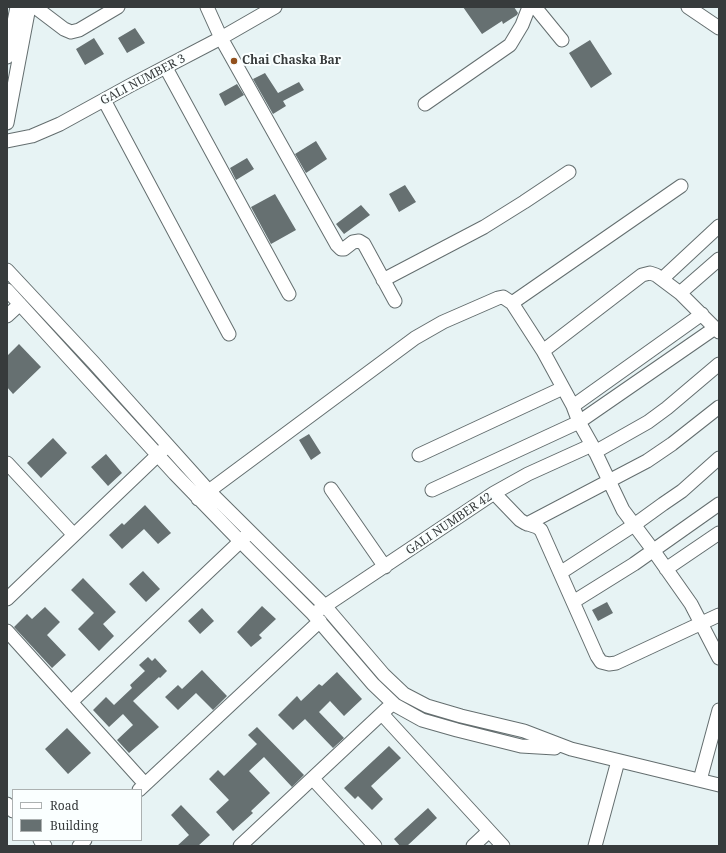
<!DOCTYPE html>
<style>
body{margin:0}
#map{position:relative;width:726px;height:853px;overflow:hidden;background:#e7f3f4;font-family:"Noto Serif",serif}
canvas{display:block}
.frame{position:absolute;inset:0;border:8px solid #373b3c;pointer-events:none}
.legend{position:absolute;left:12px;top:789px;width:130px;height:52px;box-sizing:border-box;background:#faffff;border:1px solid #acb1b1;margin:0;padding:5px 7px;list-style:none;font-size:12px;color:#373b3c}
.legend li{display:flex;align-items:center;gap:8px;height:20px}
.legend b{width:20px;border:1px solid #acb1b1}
</style>
<div id="map">
<canvas width="726" height="853"></canvas>
<div class="frame"></div>
<ul class="legend">
<li><b style="height:5px;background:#fff"></b>Road</li>
<li><b style="height:11px;background:#667071"></b>Building</li>
</ul>
</div>
<script>
const ctx = document.querySelector('canvas').getContext('2d');
ctx.lineJoin = 'round';
function fill(path, color) {
  ctx.fillStyle = color;
  ctx.fill(path, 'evenodd');
}
function shape(rows) {
  const path = new Path2D();
  for (const r of rows) {
    path.moveTo(r[0], r[1]);
    for (let i = 2; i < r.length; i += 2) path.lineTo(r[i], r[i + 1]);
  }
  return path;
}
function stroke(path, color, width, dash) {
  ctx.strokeStyle = color;
  ctx.lineWidth = width;
  ctx.lineCap = dash ? 'butt' : 'round';
  ctx.setLineDash(dash || []);
  ctx.stroke(path);
}
function write(font, color, halo, rows, align = 'center') {
  ctx.font = font + ' "Noto Serif",serif';
  ctx.lineWidth = 4;
  ctx.setLineDash([]);
  ctx.textBaseline = 'middle';
  ctx.strokeStyle = halo;
  ctx.fillStyle = color;
  for (const [text, x, y, turn = 0] of rows) {
    ctx.save();
    ctx.translate(x, y);
    ctx.rotate((+turn || 0) * Math.PI / 180);
    ctx.textAlign = isNaN(turn) ? turn : align;
    if (halo) ctx.strokeText(text, 0, 0);
    ctx.fillText(text, 0, 0);
    ctx.restore();
  }
}
fill(shape([
 [463,7,514,7,518,13,517,15,503,24,502,21,482,34],
 [135,28,145,43,127,53,118,38],
 [94,38,104,54,85,65,76,49],
 [590,40,612,74,591,88,569,53],
 [265,73,278,93,299,82,304,90,283,101,286,106,273,114,253,79],
 [237,84,244,95,225,106,219,94],
 [316,141,327,159,306,173,295,154],
 [247,158,254,169,236,180,230,168],
 [405,185,416,202,399,212,389,194],
 [275,194,296,230,271,244,251,207],
 [361,205,370,215,344,234,336,224],
 [19,344,41,367,13,394,7,387,7,356],
 [309,434,321,453,311,460,299,440],
 [53,438,67,453,41,478,27,463],
 [106,454,122,473,108,486,91,467],
 [145,505,171,533,158,544,144,529,122,549,109,535,122,523,124,525],
 [143,571,160,589,146,602,129,584],
 [83,578,116,612,103,624,114,636,99,651,78,629,94,613,71,590],
 [607,602,613,613,598,621,592,610],
 [262,606,276,619,259,635,262,638,251,647,237,632],
 [45,607,60,622,47,635,66,655,52,668,14,627,27,614,32,619],
 [202,608,214,621,200,634,188,621],
 [148,657,152,661,155,658,167,671,160,678,159,677,133,701,159,727,129,753,117,740,133,725,123,714,109,727,93,710,106,697,114,705,132,688,130,685,145,671,139,665],
 [202,670,227,696,213,710,196,693,178,710,165,697,178,685,182,689],
 [337,672,362,699,344,716,330,701,319,712,344,738,333,748,305,719,293,730,278,715,297,696,301,701,319,684,322,686],
 [257,727,304,775,292,787,264,757,249,771,270,793,251,811,253,813,233,831,216,812,229,800,209,779,218,770,224,776,257,744,248,735],
 [67,728,91,753,68,774,45,749],
 [389,746,401,758,371,786,383,799,372,810,358,796,355,799,344,788],
 [181,805,210,835,198,846,177,846,189,835,171,815],
 [428,808,437,818,407,846,400,846,394,839]
]), '#667071');
const minor = shape([
 [35,7,64,29,71,32,79,30,118,7],
 [207,7,221,38,337,245,341,249,344,249,353,242,359,241,364,244,395,301],
 [535,7,562,40],
 [688,7,719,28],
 [7,57,17,7],
 [166,68,289,294],
 [104,100,229,334],
 [425,104,510,45,522,25,529,7],
 [7,123,29,7],
 [7,141,32,136,60,124,131,85,221,38,275,7],
 [7,270,93,362,208,490,325,606,384,675,404,694,427,706,461,716,524,731,571,749,719,785],
 [662,279,719,226],
 [383,280,484,227,524,202,569,172],
 [7,290,175,474,240,541,313,614,373,684,395,705,422,720,457,730,521,746,555,748],
 [680,293,719,259],
 [512,303,681,186],
 [7,316,20,304],
 [543,351,642,275,650,273,656,275,680,293,719,332],
 [573,406,702,314],
 [595,452,648,422,667,408,719,364],
 [419,455,563,388],
 [7,463,74,535],
 [331,489,385,567],
 [432,490,579,422,715,328],
 [494,493,520,520,525,523,537,527,541,530,597,656,601,662,609,664,616,663,719,615],
 [198,499,415,338,443,322,498,298,503,297,512,303,543,351,573,406,579,422,592,445,623,510,653,550,691,604,719,658],
 [527,524,647,461,672,444,719,407],
 [666,569,719,533],
 [560,573,634,525,663,504,682,491,719,458],
 [7,599,163,450],
 [573,602,634,564,719,504],
 [319,610,494,493,528,474,592,445],
 [7,631,145,784],
 [71,702,246,536],
 [382,714,503,846],
 [313,779,375,846],
 [700,780,719,710],
 [139,790,320,621],
 [7,804,13,811],
 [40,840,45,846],
 [79,846,85,840],
 [240,846,393,703],
 [473,846,489,831],
 [595,846,618,761]
]);
stroke(minor, '#646e6f', 15);
stroke(minor, '#fff', 13);
for (const [x, y, r, color] of [
 [234,61,4,"#92501d"]
]) {
  const dot = new Path2D();
  dot.arc(x, y, r, 0, 2 * Math.PI);
  ctx.fillStyle = color;
  ctx.fill(dot);
  stroke(dot, '#faffff', 1.5);
}
write('bold 12px', '#373b3c', '#faffff', [
 ["Chai Chaska Bar",242,61]
], 'left');
write('12px', '#373b3c', '#faffff', [
 ["GALI NUMBER 3",143,80,-28],
 ["GALI NUMBER 42",449,524,-34]
]);
</script>
